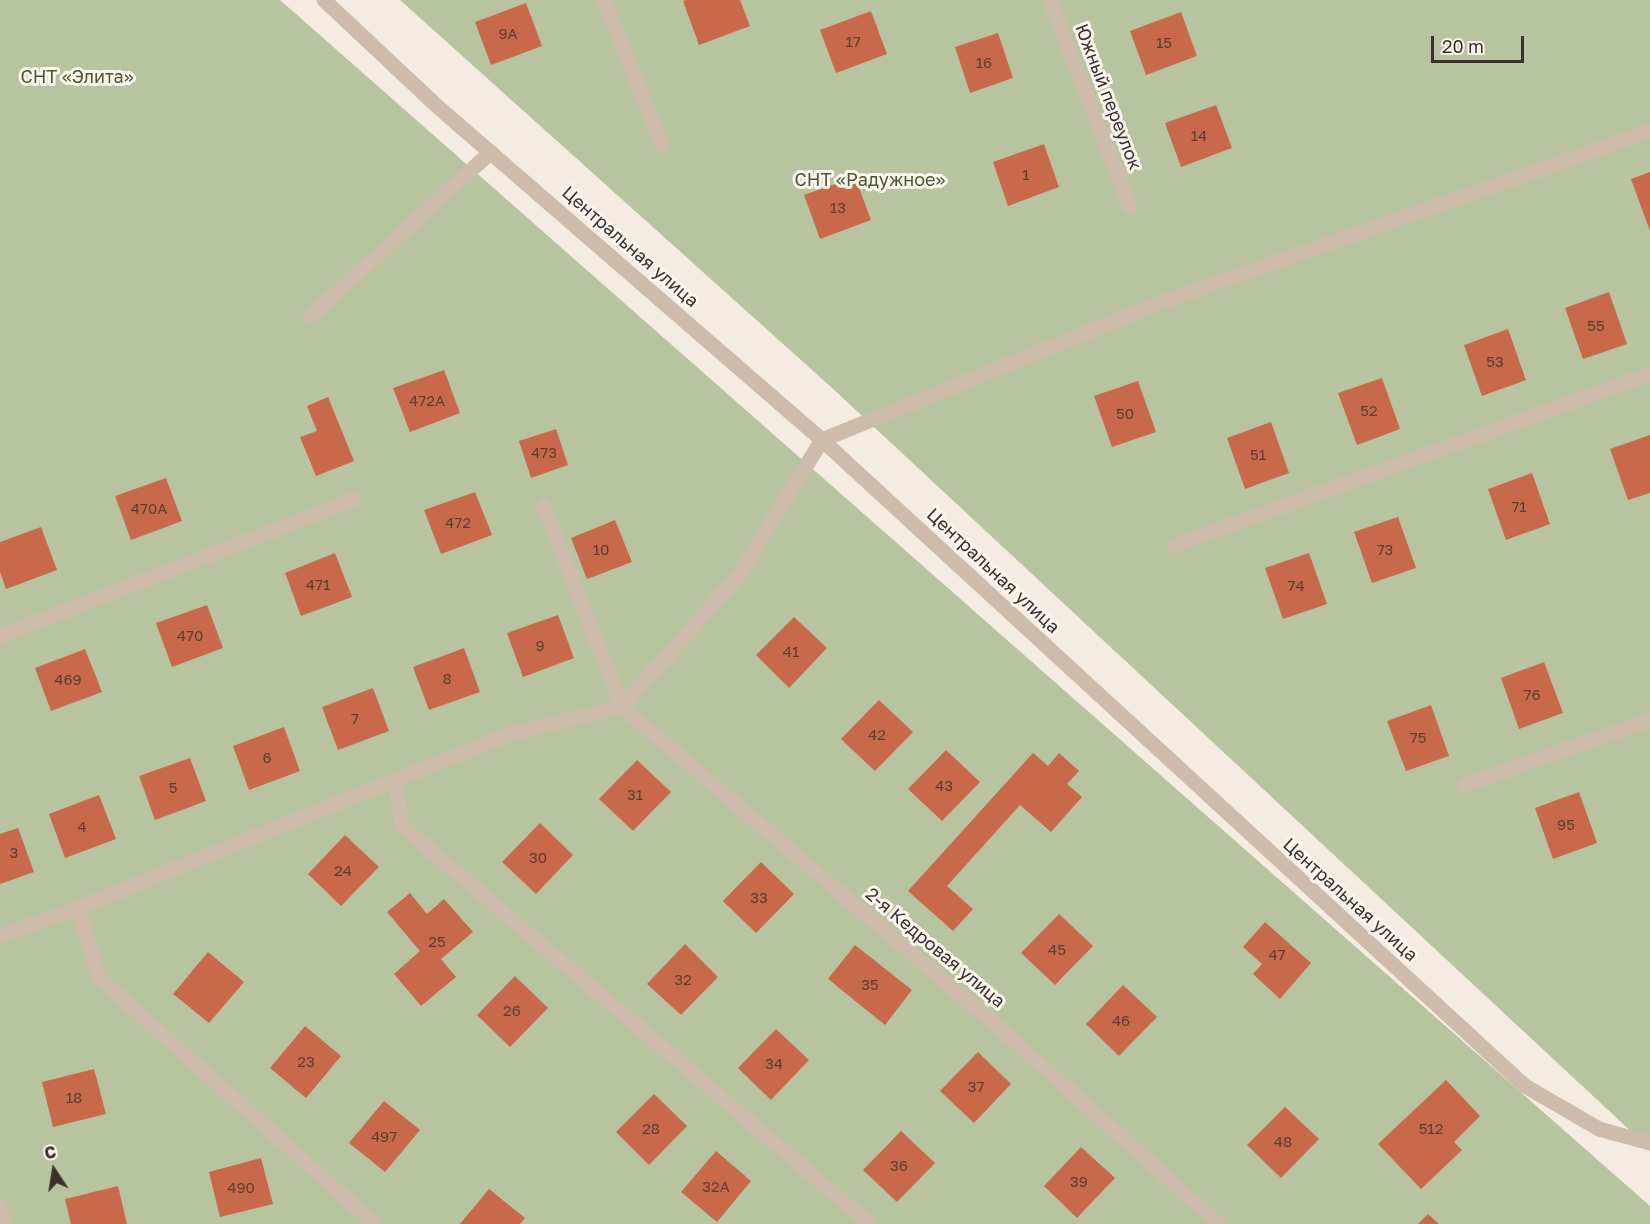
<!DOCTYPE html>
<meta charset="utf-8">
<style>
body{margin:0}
#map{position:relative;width:1650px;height:1224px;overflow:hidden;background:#f4ebe1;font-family:"Golos Text",sans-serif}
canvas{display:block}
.north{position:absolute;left:24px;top:1140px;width:60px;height:60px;-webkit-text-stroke:4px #fbf5ee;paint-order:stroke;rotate:348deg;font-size:16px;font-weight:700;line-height:24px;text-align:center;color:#3b302b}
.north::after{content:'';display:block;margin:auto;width:21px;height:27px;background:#3b302b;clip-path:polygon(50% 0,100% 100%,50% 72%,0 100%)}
.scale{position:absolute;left:1431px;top:36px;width:93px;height:27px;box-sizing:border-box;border:3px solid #3b302b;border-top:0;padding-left:8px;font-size:18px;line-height:21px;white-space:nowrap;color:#3b302b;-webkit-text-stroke:4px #fbf5ee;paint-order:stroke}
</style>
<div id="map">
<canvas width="1650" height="1224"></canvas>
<div class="north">С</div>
<div class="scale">20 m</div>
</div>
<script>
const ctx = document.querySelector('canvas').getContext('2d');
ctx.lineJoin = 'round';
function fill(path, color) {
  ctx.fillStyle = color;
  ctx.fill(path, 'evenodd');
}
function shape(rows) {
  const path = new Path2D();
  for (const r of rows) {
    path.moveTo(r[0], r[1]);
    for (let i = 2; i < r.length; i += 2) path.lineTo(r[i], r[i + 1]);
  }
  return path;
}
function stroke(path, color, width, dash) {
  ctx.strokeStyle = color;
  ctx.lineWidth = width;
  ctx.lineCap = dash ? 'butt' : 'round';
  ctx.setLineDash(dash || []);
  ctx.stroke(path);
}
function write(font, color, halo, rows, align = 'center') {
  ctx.font = font + ' "Golos Text",sans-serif';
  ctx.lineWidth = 6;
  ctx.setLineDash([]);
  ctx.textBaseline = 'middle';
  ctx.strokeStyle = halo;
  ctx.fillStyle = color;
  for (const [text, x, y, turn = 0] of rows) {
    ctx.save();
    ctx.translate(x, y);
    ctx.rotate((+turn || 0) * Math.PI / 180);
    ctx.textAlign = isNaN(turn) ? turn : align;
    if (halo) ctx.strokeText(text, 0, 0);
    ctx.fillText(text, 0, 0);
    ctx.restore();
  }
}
fill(shape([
 [0,0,280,0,1650,1206,1650,1224,0,1224],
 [400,0,1650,0,1650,1149,831,387]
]), '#b8c4a0');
fill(shape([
 [685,0,740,0,750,26,699,45,683,1],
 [526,3,542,46,491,65,475,22],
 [871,11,887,54,836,73,820,30],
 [1181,12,1197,56,1146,75,1130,31],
 [998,33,1013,78,970,93,955,47],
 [1216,105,1232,148,1181,167,1165,123],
 [1044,144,1059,187,1008,206,993,162],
 [1650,172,1650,231,1631,179],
 [855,177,871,220,820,239,804,195],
 [1609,292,1627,344,1583,359,1565,308],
 [1508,329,1526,380,1482,396,1464,345],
 [444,370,460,413,410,432,393,388],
 [1382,378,1400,429,1357,445,1338,393],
 [1138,381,1156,432,1112,447,1094,396],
 [328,397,354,461,316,476,300,437,317,431,307,406],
 [1271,422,1289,473,1245,489,1227,438],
 [556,429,568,465,531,478,519,441],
 [1650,435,1650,493,1628,500,1610,449],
 [1532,473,1550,524,1506,540,1488,489],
 [166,478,182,521,131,540,115,496],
 [475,492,492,535,441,554,424,510],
 [1398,517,1416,568,1372,583,1354,532],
 [615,520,632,562,587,579,571,538],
 [41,527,57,570,6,589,0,572,0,542],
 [335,553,352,597,301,616,285,573],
 [1309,553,1327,604,1283,619,1265,568],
 [207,605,223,648,172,667,156,623],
 [558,615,574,658,523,677,507,633],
 [794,617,827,648,789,688,756,655],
 [464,648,480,692,429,710,413,667],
 [85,649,102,692,51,711,35,668],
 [1544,662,1563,713,1519,729,1501,678],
 [373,688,389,731,338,750,322,707],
 [879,700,913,732,875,771,841,739],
 [1431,705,1449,756,1406,771,1387,721],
 [284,727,300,771,249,790,233,746],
 [946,750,980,782,942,821,908,789],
 [1033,753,1048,766,1059,753,1079,771,1067,784,1082,797,1051,832,1020,805,947,886,973,909,953,931,908,891],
 [190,758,206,801,155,820,139,776],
 [637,760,671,792,633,831,599,799],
 [1579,792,1597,843,1553,859,1535,808],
 [99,795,116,839,65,858,49,814],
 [540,823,573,855,536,894,502,862],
 [18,828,34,872,0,884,0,834],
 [345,835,379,867,341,906,308,874],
 [761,862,794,894,756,933,723,901],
 [410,893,427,914,444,899,473,932,441,959,456,977,421,1006,394,974,420,951,387,912],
 [1059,914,1093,946,1055,985,1021,953],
 [1265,922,1311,963,1280,999,1253,974,1262,964,1243,947],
 [685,944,718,977,681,1015,647,984],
 [855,945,912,990,885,1025,828,979],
 [208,952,244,982,209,1023,173,994],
 [515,976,548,1008,510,1047,477,1015],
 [1123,985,1157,1017,1119,1056,1086,1024],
 [305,1026,341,1056,306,1098,270,1068],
 [776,1029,809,1060,771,1100,738,1068],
 [978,1052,1011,1084,974,1123,940,1091],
 [94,1069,106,1114,53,1127,42,1082],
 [1446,1080,1480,1116,1454,1142,1462,1150,1421,1189,1378,1144],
 [654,1094,687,1126,649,1165,616,1132],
 [384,1101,420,1130,385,1172,349,1143],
 [1285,1107,1319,1139,1281,1178,1247,1145],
 [901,1131,935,1163,897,1202,863,1170],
 [1081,1147,1115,1178,1077,1218,1044,1186],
 [716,1151,751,1181,717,1222,681,1192],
 [261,1158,273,1204,220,1217,209,1172],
 [118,1186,127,1224,71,1224,65,1199],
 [489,1189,525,1218,520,1224,460,1224],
 [1428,1214,1439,1224,1418,1224]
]), '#c8694b');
stroke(shape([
 [324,0,438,107,822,440,1525,1086,1599,1129,1650,1143],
 [604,0,662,145],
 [1050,0,1130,207],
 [310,317,491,152],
 [544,506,622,707,1011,1038,1219,1224],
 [1175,545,1650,374],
 [0,636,353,500],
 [395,781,402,826,870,1224],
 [1464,785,1650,720],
 [78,908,99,978,375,1224],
 [0,936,78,908,512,733,622,707,739,575,822,440,1162,302,1650,131],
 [0,1207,4,1224]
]), '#cdbbac', 15);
write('15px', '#5e3e33', null, [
 ["9А",508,34],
 ["17",853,42],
 ["15",1164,43],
 ["16",984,63],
 ["14",1199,136],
 ["1",1026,175],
 ["13",838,208],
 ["55",1596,326],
 ["53",1495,362],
 ["472А",427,401],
 ["52",1369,411],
 ["50",1125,414],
 ["473",544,453],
 ["51",1258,455],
 ["71",1519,507],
 ["470А",149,509],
 ["472",458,523],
 ["10",601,550],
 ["73",1385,550],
 ["471",318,585],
 ["74",1296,586],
 ["470",190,636],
 ["9",540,646],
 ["41",791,652],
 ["8",447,679],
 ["469",68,680],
 ["76",1532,695],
 ["7",355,719],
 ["42",877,735],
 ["75",1418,738],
 ["6",267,758],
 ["43",944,786],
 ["5",173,788],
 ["31",635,795],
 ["95",1566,825],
 ["4",82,827],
 ["3",14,853],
 ["30",538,858],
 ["24",343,871],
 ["33",759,898],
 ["25",437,942],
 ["45",1057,950],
 ["47",1277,955],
 ["32",683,980],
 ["35",870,985],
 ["26",512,1011],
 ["46",1121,1021],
 ["23",306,1062],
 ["34",774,1064],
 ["37",976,1087],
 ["18",74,1098],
 ["28",651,1129],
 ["512",1431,1129],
 ["497",384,1137],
 ["48",1283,1142],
 ["36",899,1166],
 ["39",1079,1182],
 ["32А",716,1187],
 ["490",241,1188]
]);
write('18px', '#4a5a2e', '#fbf5ee', [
 ["СНТ «Элита»",77,77],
 ["СНТ «Радужное»",870,180]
]);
write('18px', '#3b302b', '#fbf5ee', [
 ["Южный переулок",1108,97,69],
 ["Центральная улица",630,247,41],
 ["Центральная улица",993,571,43],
 ["Центральная улица",1350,900,42],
 ["2-я Кедровая улица",935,948,40]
]);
</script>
